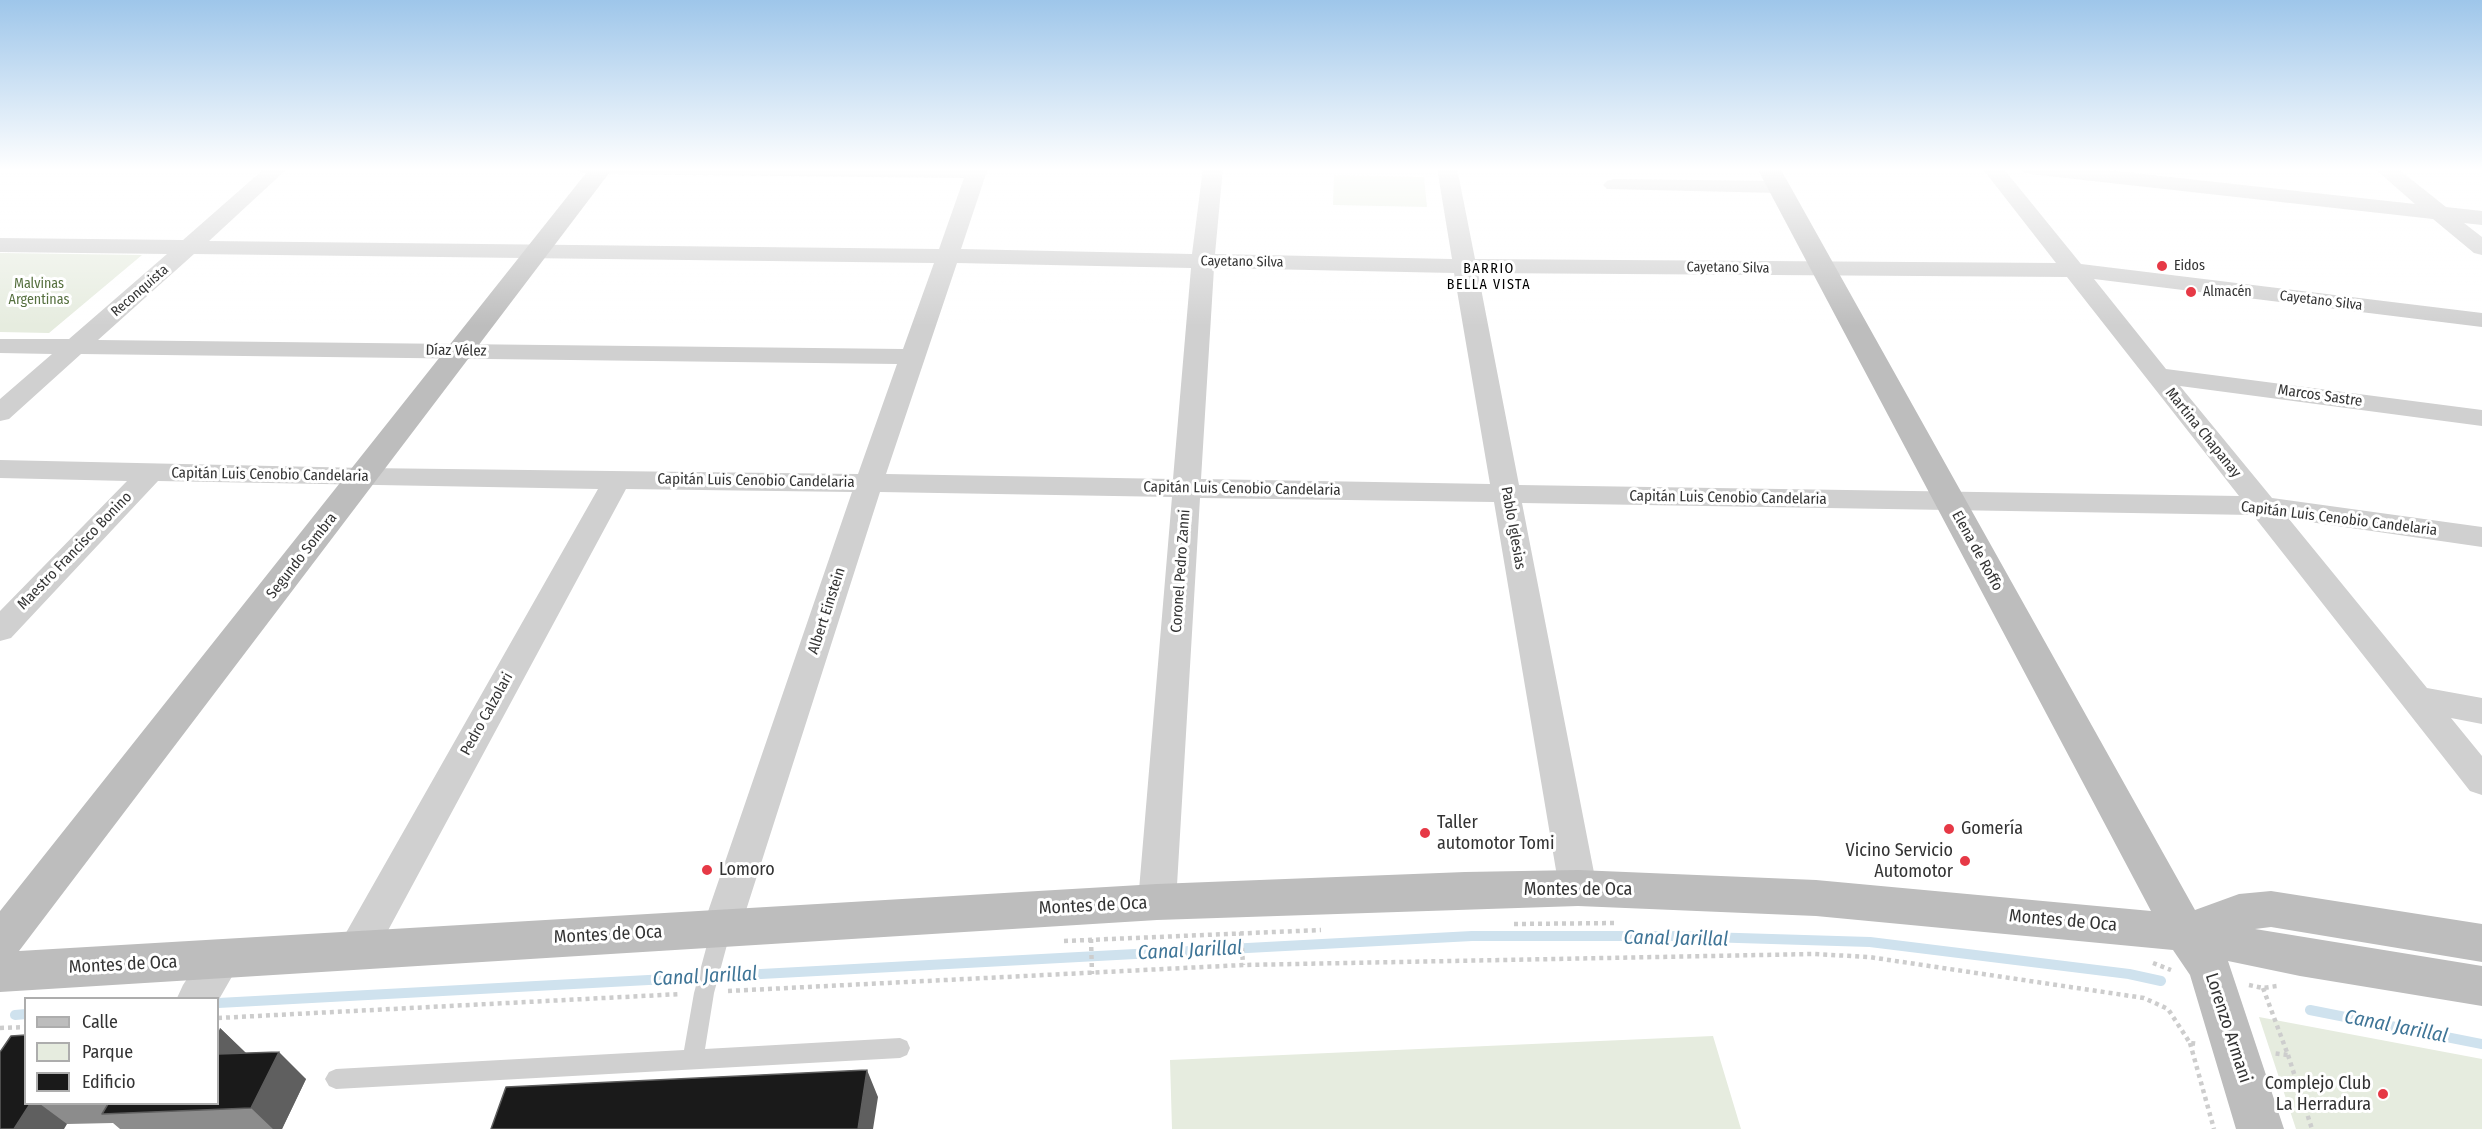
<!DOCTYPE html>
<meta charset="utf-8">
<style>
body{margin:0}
#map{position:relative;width:2482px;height:1129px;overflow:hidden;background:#fff;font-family:"Fira Sans Condensed",sans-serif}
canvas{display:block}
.legend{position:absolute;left:24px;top:997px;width:195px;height:108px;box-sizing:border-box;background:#fff;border:2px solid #adadad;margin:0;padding:8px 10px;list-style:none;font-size:18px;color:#333}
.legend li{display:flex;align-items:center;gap:12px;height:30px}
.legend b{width:30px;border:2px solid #adadad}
</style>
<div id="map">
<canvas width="2482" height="1129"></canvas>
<ul class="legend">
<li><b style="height:8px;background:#bdbdbd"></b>Calle</li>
<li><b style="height:16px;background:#e6ecdf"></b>Parque</li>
<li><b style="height:16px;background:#1a1a1a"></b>Edificio</li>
</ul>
</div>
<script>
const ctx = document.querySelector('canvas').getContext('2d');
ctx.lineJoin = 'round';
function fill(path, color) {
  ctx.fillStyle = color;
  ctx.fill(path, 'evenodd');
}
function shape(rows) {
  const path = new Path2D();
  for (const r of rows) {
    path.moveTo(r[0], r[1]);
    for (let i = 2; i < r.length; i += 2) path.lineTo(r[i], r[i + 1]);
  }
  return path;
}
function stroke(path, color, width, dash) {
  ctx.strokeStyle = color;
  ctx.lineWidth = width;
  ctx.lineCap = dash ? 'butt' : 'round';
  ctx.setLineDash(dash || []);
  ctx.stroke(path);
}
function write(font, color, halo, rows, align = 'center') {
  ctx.font = font + ' "Fira Sans Condensed",sans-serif';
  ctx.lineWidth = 6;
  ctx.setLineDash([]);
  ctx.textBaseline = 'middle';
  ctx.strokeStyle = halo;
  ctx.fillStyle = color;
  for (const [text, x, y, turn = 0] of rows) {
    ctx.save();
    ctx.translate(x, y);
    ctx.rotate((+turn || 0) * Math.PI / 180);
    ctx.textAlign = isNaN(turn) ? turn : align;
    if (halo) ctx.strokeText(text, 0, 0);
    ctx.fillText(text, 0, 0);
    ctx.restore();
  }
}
fill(shape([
 [1334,175,1424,177,1427,207,1333,205],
 [0,253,142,255,49,333,0,332],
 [2259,1017,2482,1059,2482,1129,2296,1129],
 [1713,1036,1741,1129,1172,1129,1170,1060]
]), '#e6ecdf');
stroke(shape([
 [218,1003,1472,936,1673,936,1870,942,2129,974,2161,981],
 [2310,1010,2482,1044],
 [15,1015,26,1014]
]), '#cfe2ee', 10);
stroke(shape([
 [1514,924,1617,923],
 [1241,932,1243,965],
 [1091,939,1092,974],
 [1064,941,1321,930],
 [2153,963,2171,970],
 [2249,985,2263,988,2277,986],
 [2263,988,2288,1055,2272,1053],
 [728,991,1243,965,1813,954,1869,957,2144,998,2168,1009,2190,1043,2199,1044],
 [218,1018,681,994],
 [0,1028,26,1027],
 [2190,1043,2214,1129],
 [2288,1055,2312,1129]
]), '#cdcdcd', 4.5, [4, 4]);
fill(shape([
 [721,922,728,924,731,930,714,993,705,1049,900,1038,907,1041,910,1048,907,1055,900,1058,336,1089,329,1086,325,1079,329,1072,336,1069,684,1050,694,993,711,930,714,924,721,922]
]), '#d0d0d0');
fill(shape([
 [265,168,288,168,209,241,939,249,964,178,587,174,580,172,577,168,988,168,961,249,1192,254,1203,168,1223,168,1215,254,1452,259,1437,168,1457,168,1475,259,2056,263,1982,168,2003,168,2081,264,2482,313,2482,327,2094,279,2166,369,2482,410,2482,426,2180,386,2272,498,2482,527,2482,547,2289,519,2427,688,2482,698,2482,724,2451,718,2482,756,2482,795,2470,791,2253,515,1522,503,1597,888,1591,899,1578,904,1565,899,1559,888,1494,502,1200,498,1176,902,1170,914,1157,918,1144,914,1138,902,1172,497,880,492,740,929,735,941,721,946,707,941,702,929,852,492,626,489,371,962,357,967,343,962,337,950,343,938,598,489,158,481,11,638,0,641,0,611,127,481,0,478,0,460,364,468,858,474,897,364,81,354,9,419,0,421,0,399,52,354,0,353,0,339,69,339,167,254,0,252,0,238,183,240,265,168],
 [194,254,934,263,903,349,98,340,194,254],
 [957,263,1191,268,1173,479,886,474,957,263],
 [1214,268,1454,273,1490,484,1201,479,1214,268],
 [1478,273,2067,277,2239,496,1519,485,1478,273],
 [2020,168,2089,168,2415,204,2374,168,2397,168,2446,207,2482,211,2482,225,2464,223,2482,237,2482,255,2474,253,2433,219,2030,174,2023,172,2020,168],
 [1614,179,1778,181,1785,183,1789,187,1785,191,1778,193,1607,189,1603,185,1607,181,1614,179],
 [222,942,236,947,242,959,218,1001,218,998,177,998,183,985,208,947,222,942]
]), '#d0d0d0');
fill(shape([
 [590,168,613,168,19,951,1157,884,1465,872,1578,870,1816,880,2151,911,1757,168,1780,168,2195,910,2239,894,2271,891,2482,924,2482,962,2271,927,2255,929,2482,966,2482,1006,2300,976,2228,961,2284,1129,2236,1129,2190,975,2173,950,1816,916,1578,906,1157,920,0,992,0,911,590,168]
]), '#bdbdbd');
fill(shape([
 [220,1028,246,1053,306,1079,282,1129,120,1129,113,1123,67,1124,0,1129,26,1104,218,1104]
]), '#8c8c8c');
fill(shape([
 [220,1028,248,1055,218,1066,218,1033],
 [279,1052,306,1079,282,1129,273,1129,251,1108],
 [867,1070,878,1097,873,1129,858,1129],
 [30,1104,40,1104,67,1124,64,1129,14,1129]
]), '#5f5f5f');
const building = shape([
 [26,1035,26,1104,30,1104,14,1129,0,1129,0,1052,11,1036,26,1035],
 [279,1052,251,1108,102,1114,108,1104,218,1104,218,1054,279,1052],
 [867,1070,858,1129,491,1129,506,1087,867,1070]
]);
fill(building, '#1a1a1a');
stroke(building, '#5f5f5f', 1.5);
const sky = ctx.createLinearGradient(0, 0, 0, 326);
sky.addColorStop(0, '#9ec6ea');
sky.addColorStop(0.52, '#fff');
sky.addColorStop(1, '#ffffff00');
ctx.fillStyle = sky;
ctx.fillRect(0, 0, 2482, 326);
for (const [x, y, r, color] of [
 [2162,266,6,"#e63946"],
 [2191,292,6,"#e63946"],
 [1949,829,6,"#e63946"],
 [1425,833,6,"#e63946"],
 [1965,861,6,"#e63946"],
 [707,870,6,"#e63946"],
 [2383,1094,6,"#e63946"]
]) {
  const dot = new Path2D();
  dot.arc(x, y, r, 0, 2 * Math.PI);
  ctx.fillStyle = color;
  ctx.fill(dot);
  stroke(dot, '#fff', 2);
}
write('14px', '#333', '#fff', [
 ["Cayetano Silva",1242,262,1],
 ["Cayetano Silva",1728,268,1],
 ["Reconquista",140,291,-41],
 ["Cayetano Silva",2321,301,7]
]);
write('14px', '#333', '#fff', [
 ["Eidos",2174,266],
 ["Almacén",2203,292]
], 'left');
ctx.letterSpacing = '1.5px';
write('14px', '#000', '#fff', [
 ["BARRIO",1489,269],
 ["BELLA VISTA",1489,285]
]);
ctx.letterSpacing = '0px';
write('14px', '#56703f', '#fff', [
 ["Malvinas",39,284],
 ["Argentinas",39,300]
]);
write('15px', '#333', '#fff', [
 ["Díaz Vélez",456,351,1],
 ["Marcos Sastre",2320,396,8],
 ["Martina Chapanay",2203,433,51],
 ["Capitán Luis Cenobio Candelaria",270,475,1],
 ["Capitán Luis Cenobio Candelaria",756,481,1],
 ["Capitán Luis Cenobio Candelaria",1242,489,1],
 ["Capitán Luis Cenobio Candelaria",1728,498,1],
 ["Capitán Luis Cenobio Candelaria",2339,519,7],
 ["Pablo Iglesias",1513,528,80],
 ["Maestro Francisco Bonino",75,551,-46],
 ["Elena de Roffo",1977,551,61],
 ["Segundo Sombra",302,556,-52],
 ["Coronel Pedro Zanni",1181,571,-86],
 ["Albert Einstein",827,611,-72],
 ["Pedro Calzolari",487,714,-61]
]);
write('18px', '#333', '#fff', [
 ["Taller",1437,823],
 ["automotor Tomi",1437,844],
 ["Gomería",1961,829],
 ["Vicino Servicio",1953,851,"right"],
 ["Automotor",1953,872,"right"],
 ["Lomoro",719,870],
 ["Complejo Club",2371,1084,"right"],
 ["La Herradura",2371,1105,"right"]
], 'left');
write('18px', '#333', '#fff', [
 ["Montes de Oca",1578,890],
 ["Montes de Oca",1093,906,-3],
 ["Montes de Oca",2063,921,5],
 ["Montes de Oca",608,935,-3],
 ["Montes de Oca",123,965,-3],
 ["Lorenzo Armani",2228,1028,72]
]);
write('italic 20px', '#3f7597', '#fff', [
 ["Canal Jarillal",1676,939,1],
 ["Canal Jarillal",1190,951,-3],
 ["Canal Jarillal",705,977,-3],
 ["Canal Jarillal",2396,1027,11]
]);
</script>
